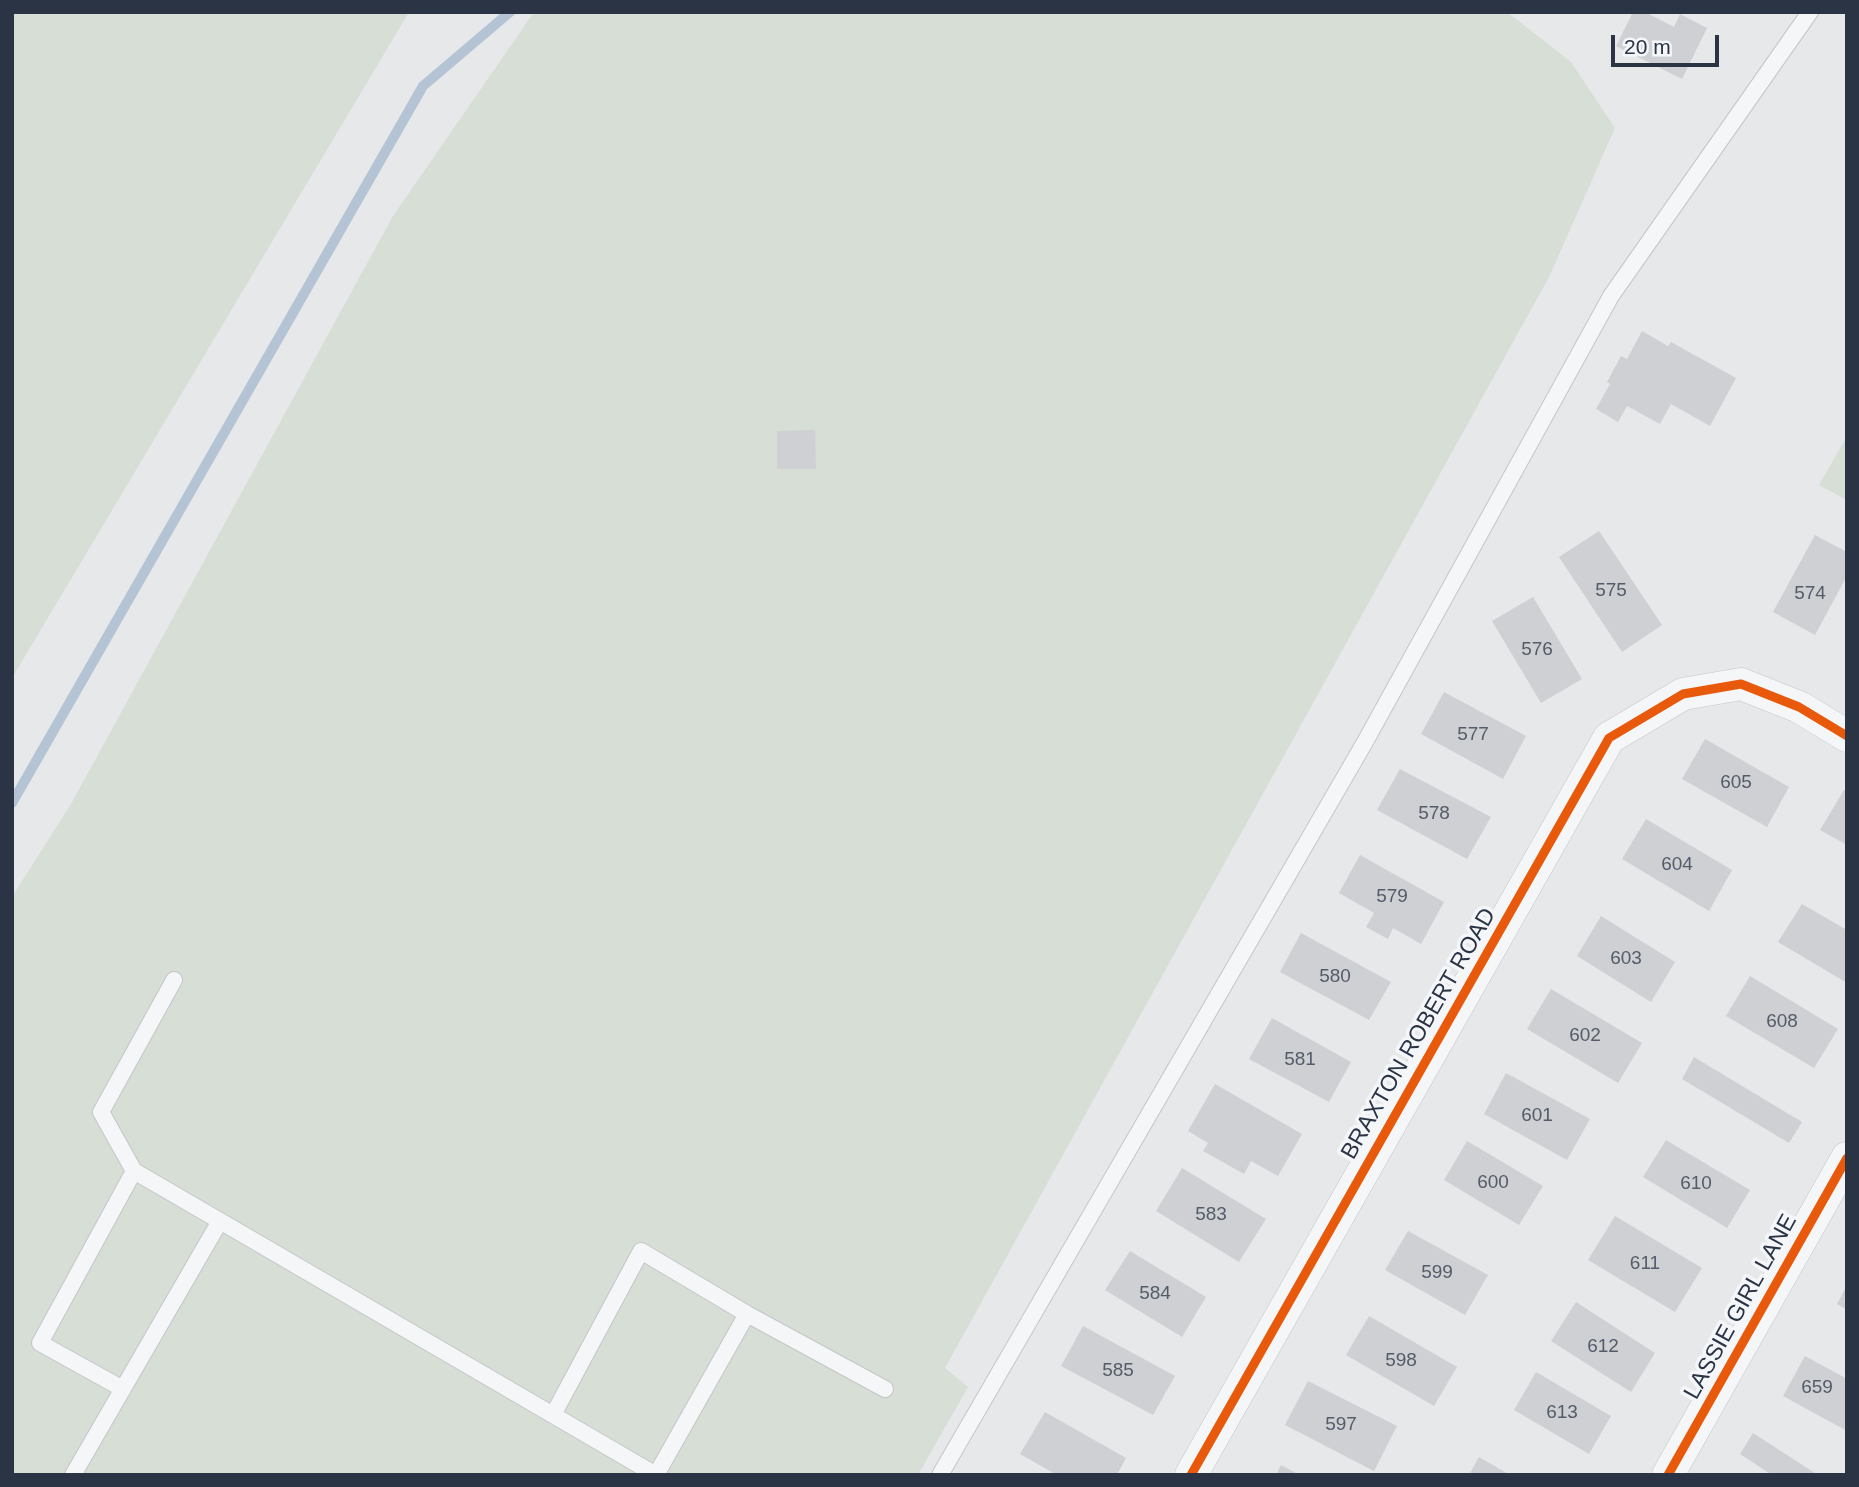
<!DOCTYPE html>
<style>
body{margin:0}
#map{position:relative;width:1859px;height:1487px;overflow:hidden;background:#e6e8ea;font-family:Arial,sans-serif}
canvas{display:block}
.frame{position:absolute;inset:0;border:14px solid #2b3445;pointer-events:none}
.scale{position:absolute;left:1611px;top:35px;width:108px;height:32px;box-sizing:border-box;border:4px solid #2b3445;border-top:0;padding-left:9px;font-size:21px;line-height:24px;white-space:nowrap;color:#2b3445;-webkit-text-stroke:5px #f4f6f9;paint-order:stroke}
</style>
<div id="map">
<canvas width="1859" height="1487"></canvas>
<div class="frame"></div>
<div class="scale">20 m</div>
</div>
<script>
const ctx = document.querySelector('canvas').getContext('2d');
ctx.lineJoin = 'round';
function fill(path, color) {
  ctx.fillStyle = color;
  ctx.fill(path, 'evenodd');
}
function shape(rows) {
  const path = new Path2D();
  for (const r of rows) {
    path.moveTo(r[0], r[1]);
    for (let i = 2; i < r.length; i += 2) path.lineTo(r[i], r[i + 1]);
  }
  return path;
}
function stroke(path, color, width, dash) {
  ctx.strokeStyle = color;
  ctx.lineWidth = width;
  ctx.lineCap = dash ? 'butt' : 'round';
  ctx.setLineDash(dash || []);
  ctx.stroke(path);
}
function write(font, color, halo, rows, align = 'center') {
  ctx.font = font + ' Arial,sans-serif';
  ctx.lineWidth = 7;
  ctx.setLineDash([]);
  ctx.textBaseline = 'middle';
  ctx.strokeStyle = halo;
  ctx.fillStyle = color;
  for (const [text, x, y, turn = 0] of rows) {
    ctx.save();
    ctx.translate(x, y);
    ctx.rotate((+turn || 0) * Math.PI / 180);
    ctx.textAlign = isNaN(turn) ? turn : align;
    if (halo) ctx.strokeText(text, 0, 0);
    ctx.fillText(text, 0, 0);
    ctx.restore();
  }
}
fill(shape([
 [12,12,409,12,12,678],
 [537,12,1507,12,1571,62,1615,128,1549,277,945,1368,968,1387,918,1475,12,1475,12,897,71,804,393,216,532,15],
 [1847,436,1847,500,1819,485]
]), '#d6ded6');
stroke(shape([
 [12,803,423,86,510,12]
]), '#b4c4d5', 10);
fill(shape([
 [1633,12,1645,12,1674,27,1680,14,1707,28,1682,79,1616,46],
 [1642,331,1668,346,1671,342,1736,378,1710,426,1671,404,1660,424,1627,406,1618,422,1596,409,1610,384,1607,382,1621,356,1627,359],
 [815,430,816,469,777,469,777,431],
 [1599,531,1662,625,1622,652,1559,557],
 [1815,535,1847,552,1847,576,1815,635,1773,612],
 [1533,597,1582,679,1541,703,1492,621],
 [1444,692,1526,736,1503,779,1421,734],
 [1705,739,1789,787,1767,827,1682,779],
 [1400,769,1491,817,1467,859,1377,810],
 [1844,790,1847,791,1847,845,1820,830],
 [1646,819,1732,870,1709,911,1622,859],
 [1360,855,1444,902,1421,944,1393,928,1388,939,1366,927,1374,913,1339,893],
 [1802,904,1847,930,1847,983,1778,942],
 [1601,916,1675,962,1651,1002,1577,956],
 [1301,933,1391,982,1369,1020,1280,972],
 [1750,976,1838,1029,1814,1068,1726,1016],
 [1551,989,1642,1043,1618,1083,1527,1029],
 [1272,1018,1351,1062,1329,1102,1249,1059],
 [1694,1057,1802,1122,1789,1143,1682,1079],
 [1506,1073,1590,1119,1567,1160,1484,1114],
 [1215,1084,1302,1134,1278,1176,1251,1161,1244,1174,1203,1151,1208,1143,1188,1131],
 [1666,1140,1750,1190,1727,1228,1643,1177],
 [1467,1141,1543,1186,1519,1225,1444,1180],
 [1182,1168,1266,1219,1239,1262,1156,1211],
 [1615,1216,1702,1268,1675,1312,1588,1260],
 [1408,1231,1488,1275,1465,1315,1385,1270],
 [1130,1251,1206,1297,1182,1337,1105,1290],
 [1847,1285,1847,1310,1837,1304],
 [1576,1302,1655,1353,1631,1392,1551,1341],
 [1369,1316,1457,1367,1434,1406,1346,1355],
 [1083,1326,1175,1376,1153,1415,1061,1366],
 [1805,1356,1847,1379,1847,1431,1783,1396],
 [1536,1372,1611,1416,1589,1454,1514,1410],
 [1308,1381,1397,1426,1374,1471,1285,1425],
 [1045,1412,1126,1458,1117,1475,1057,1475,1020,1454],
 [1753,1433,1818,1475,1772,1475,1740,1454],
 [1479,1457,1510,1475,1469,1475],
 [1281,1465,1300,1475,1276,1475]
]), '#ced0d3');
const lane = shape([
 [134,1171,220,1221],
 [123,1389,40,1343,134,1171,101,1112,174,980],
 [553,1415,641,1251,747,1314,885,1389],
 [73,1475,220,1221,656,1475],
 [656,1475,747,1314],
 [940,1475,1365,742,1611,296,1810,12]
]);
const street = shape([
 [1191,1475,1609,738,1683,694,1741,684,1799,707,1847,736],
 [1668,1475,1847,1158]
]);
stroke(lane, '#c4c6c8', 18);
stroke(street, '#c4c6c8', 33);
stroke(lane, '#f5f6f7', 16);
stroke(street, '#f5f6f7', 32);
stroke(shape([
 [1191,1475,1609,738,1683,694,1741,684,1799,707,1847,736],
 [1668,1475,1847,1158]
]), '#e8590c', 9);
write('19px', '#545c69', null, [
 ["575",1611,591],
 ["574",1810,594],
 ["576",1537,650],
 ["577",1473,735],
 ["605",1736,783],
 ["578",1434,814],
 ["604",1677,865],
 ["579",1392,897],
 ["603",1626,959],
 ["580",1335,977],
 ["608",1782,1022],
 ["602",1585,1036],
 ["581",1300,1060],
 ["601",1537,1116],
 ["600",1493,1183],
 ["610",1696,1184],
 ["583",1211,1215],
 ["611",1645,1264],
 ["599",1437,1273],
 ["584",1155,1294],
 ["612",1603,1347],
 ["598",1401,1361],
 ["585",1118,1371],
 ["659",1817,1388],
 ["613",1562,1413],
 ["597",1341,1425]
]);
write('23px', '#2b3445', '#f4f6f9', [
 ["BRAXTON ROBERT ROAD",1419,1034,-60],
 ["LASSIE GIRL LANE",1741,1307,-61]
]);
</script>
